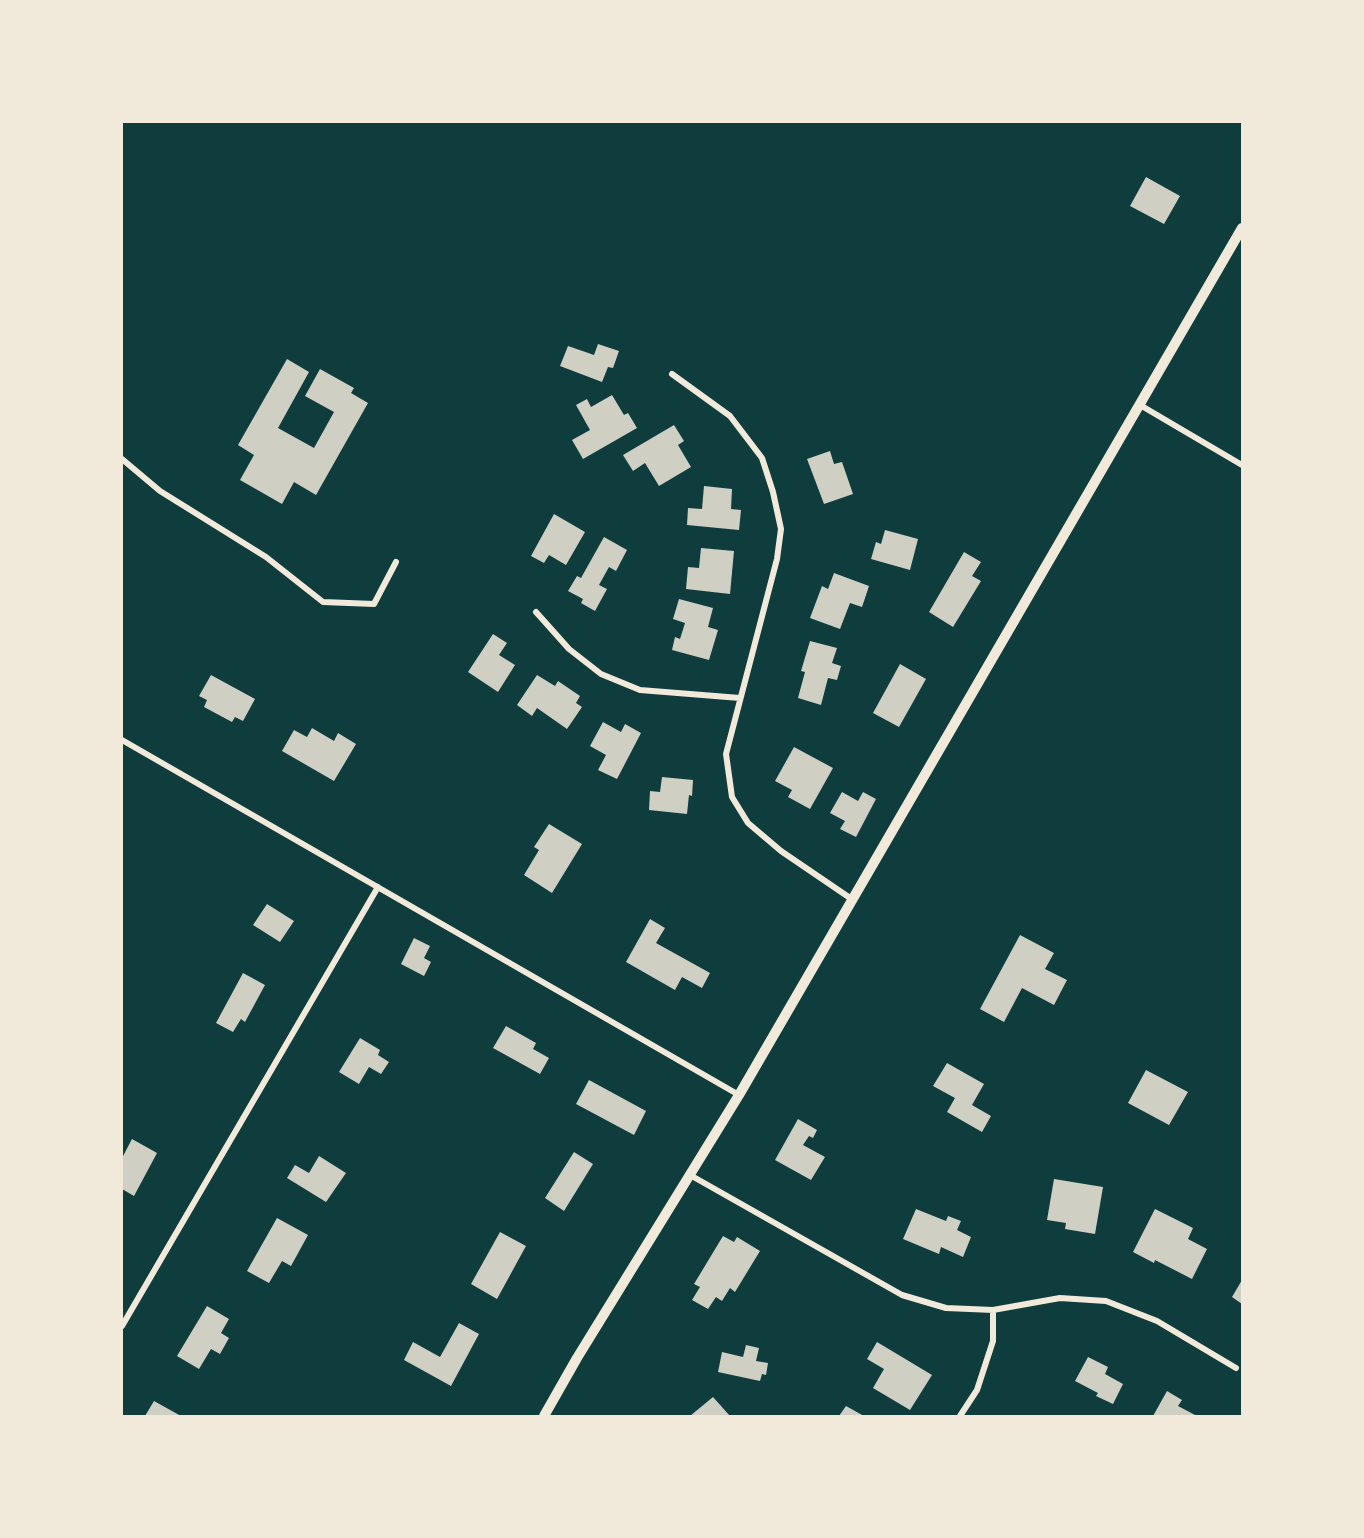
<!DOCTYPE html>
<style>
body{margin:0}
#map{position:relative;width:1364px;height:1538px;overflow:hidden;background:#0f3d3e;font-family:"Open Sans",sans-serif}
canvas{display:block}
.frame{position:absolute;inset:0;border:123px solid #f1e9da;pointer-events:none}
</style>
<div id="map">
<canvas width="1364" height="1538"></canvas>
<div class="frame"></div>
</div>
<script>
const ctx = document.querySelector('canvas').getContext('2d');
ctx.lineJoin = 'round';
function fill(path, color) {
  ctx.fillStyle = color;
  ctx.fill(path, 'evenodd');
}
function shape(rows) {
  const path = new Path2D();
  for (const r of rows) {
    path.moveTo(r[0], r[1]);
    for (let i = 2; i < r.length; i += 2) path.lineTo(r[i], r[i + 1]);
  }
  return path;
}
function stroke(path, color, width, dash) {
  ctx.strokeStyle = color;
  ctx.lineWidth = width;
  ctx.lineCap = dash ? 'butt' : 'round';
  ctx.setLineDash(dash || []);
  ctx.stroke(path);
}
fill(shape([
 [1146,177,1180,196,1164,224,1130,206],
 [598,344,619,351,613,368,608,367,602,382,560,366,568,346,594,355],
 [287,359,309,372,278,428,314,448,334,412,305,396,320,369,354,388,351,393,368,403,316,495,294,482,282,504,240,480,254,455,238,445],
 [612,395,624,415,628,413,637,428,583,459,572,440,590,430,576,405,587,399,591,407],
 [674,425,684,441,678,445,691,467,659,486,645,463,633,471,623,455],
 [830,451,834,464,842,462,853,494,824,504,807,459],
 [704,486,732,489,731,509,741,510,739,530,687,525,688,508,702,509],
 [554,514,585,532,566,565,549,555,544,563,531,556],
 [885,530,918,539,910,570,871,559,876,542,881,544],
 [604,537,627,550,616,571,609,567,599,585,607,589,595,611,581,603,583,599,568,591,577,576,581,578],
 [701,548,734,551,730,594,686,589,688,567,699,568],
 [964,552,981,562,972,576,981,581,953,627,929,612],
 [834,573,869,586,862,607,850,603,840,629,810,618,822,586,828,589],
 [679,599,713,608,708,627,718,630,709,660,672,650,675,637,680,639,685,623,673,619],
 [493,634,507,643,499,655,515,665,498,692,468,672],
 [810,641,837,648,832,663,841,666,837,680,828,678,821,705,798,698,805,672,801,671],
 [900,664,926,679,899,727,873,713],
 [211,675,255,699,243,721,235,717,232,722,204,707,207,700,199,696],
 [537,675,555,686,558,681,580,696,576,703,582,707,567,729,537,708,532,716,517,705],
 [603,722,621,732,625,724,641,733,617,779,598,770,606,755,590,746],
 [312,728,334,741,338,733,356,744,334,781,282,751,294,730,307,737],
 [794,747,833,768,810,809,788,797,792,790,775,781],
 [662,777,693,780,692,796,689,795,687,814,649,810,650,791,660,792],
 [842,792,858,801,863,792,876,799,856,837,840,829,845,821,830,813],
 [549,824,582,844,552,893,524,875,539,850,534,847],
 [267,904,294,921,280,942,253,925],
 [650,919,665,928,656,943,710,973,702,988,682,977,675,990,626,962],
 [1020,935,1054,953,1045,969,1067,980,1054,1005,1022,988,1004,1022,980,1009],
 [414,938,430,946,424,958,431,962,424,976,401,964],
 [243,973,265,985,245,1022,241,1019,233,1032,216,1023],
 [506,1026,536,1043,533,1049,549,1058,540,1074,493,1048],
 [360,1038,380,1050,378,1055,389,1062,381,1074,369,1067,359,1084,339,1072],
 [947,1063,984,1084,972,1105,991,1116,982,1132,947,1112,955,1098,933,1086],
 [1146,1070,1188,1092,1169,1125,1128,1103],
 [589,1080,646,1111,634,1135,576,1104],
 [798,1119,817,1130,813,1138,809,1136,803,1145,825,1157,811,1180,775,1160],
 [132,1139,157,1153,134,1196,122,1189,122,1158],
 [574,1152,593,1164,564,1211,545,1198],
 [319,1156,346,1173,326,1202,287,1178,295,1165,309,1173],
 [1054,1179,1103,1187,1095,1234,1065,1229,1066,1223,1047,1220],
 [916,1209,946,1221,948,1216,961,1221,957,1230,971,1237,963,1257,941,1247,939,1254,903,1239],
 [1155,1209,1193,1228,1188,1239,1207,1249,1192,1279,1155,1260,1154,1263,1133,1252],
 [277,1218,308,1235,291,1266,282,1261,269,1283,247,1271],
 [500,1232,526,1246,497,1299,471,1284],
 [723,1236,734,1242,737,1237,760,1251,735,1292,730,1288,722,1301,716,1297,708,1309,692,1300,700,1287,694,1284],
 [1242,1280,1242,1304,1232,1297],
 [207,1306,229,1319,221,1333,229,1338,220,1354,211,1349,199,1369,177,1356],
 [459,1323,479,1334,451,1386,404,1360,413,1342,440,1357],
 [877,1342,932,1375,910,1410,873,1388,884,1369,867,1359],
 [746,1345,759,1348,756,1361,768,1363,766,1375,762,1374,760,1381,718,1372,722,1352,743,1357],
 [1088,1357,1108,1367,1105,1374,1123,1384,1113,1404,1096,1396,1098,1393,1075,1381],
 [1167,1391,1182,1400,1178,1406,1197,1416,1153,1416],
 [713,1397,730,1416,690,1416],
 [154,1401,181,1416,145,1416],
 [846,1406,864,1416,839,1416]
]), '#cfcfc3');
stroke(shape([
 [672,374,730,416,762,458,773,492,781,529,777,559,726,754,732,797,748,823,781,851,853,900],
 [1140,405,1242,465],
 [122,459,160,491,266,557,323,602,374,604,396,562],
 [536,612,569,649,601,674,640,690,740,698],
 [122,740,739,1095],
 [690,1175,902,1295,946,1308,993,1310,1060,1298,1106,1301,1157,1321,1236,1368],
 [122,1326,378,887],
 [960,1416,977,1390,993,1341,993,1310]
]), '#f1e9da', 6);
stroke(shape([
 [544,1416,577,1358,739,1095,1242,228]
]), '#f1e9da', 10);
</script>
